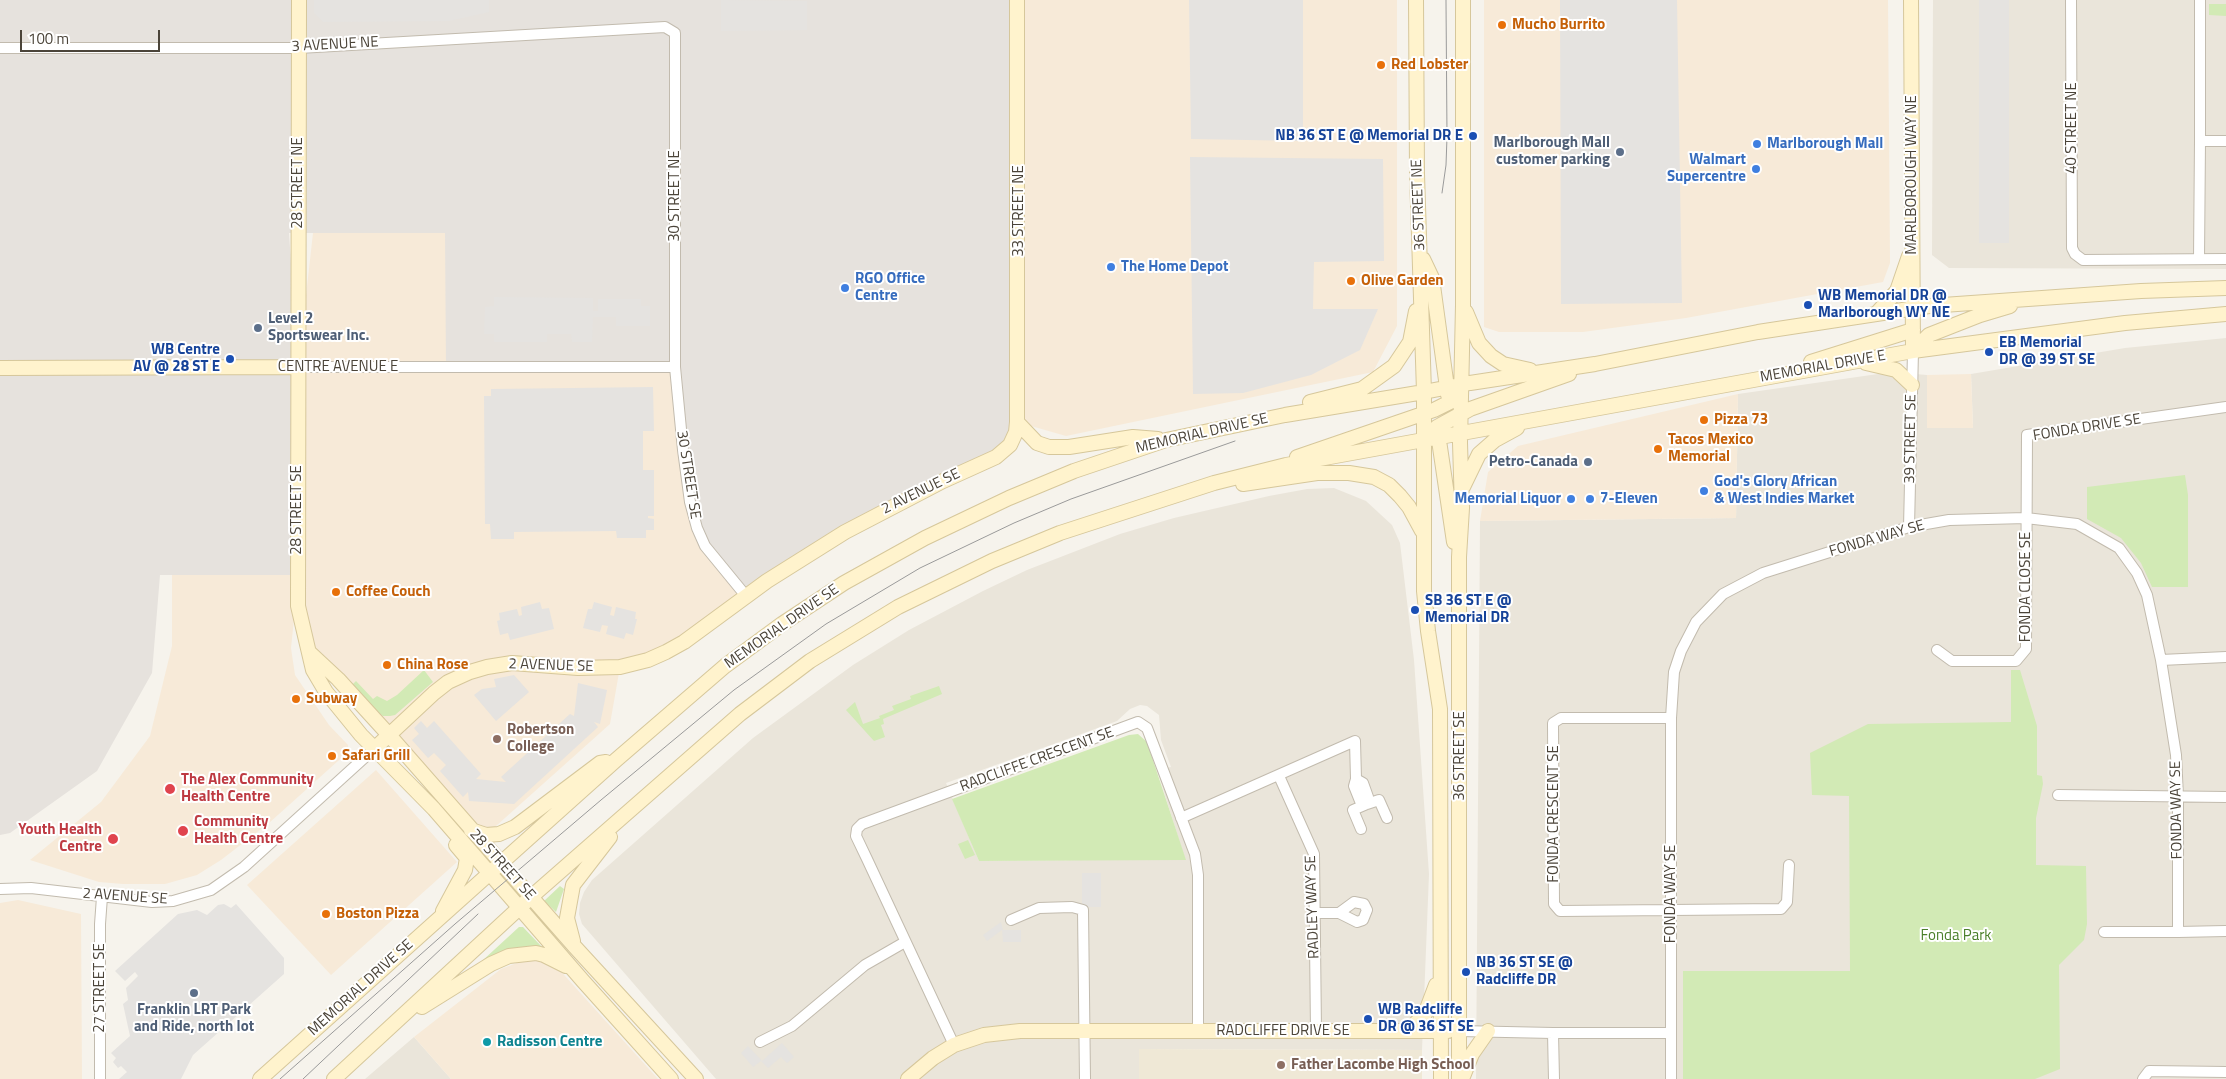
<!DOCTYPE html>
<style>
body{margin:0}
#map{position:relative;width:2226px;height:1079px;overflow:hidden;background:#f6f3ec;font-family:"Titillium Web",sans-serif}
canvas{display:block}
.scale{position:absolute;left:20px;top:30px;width:140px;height:22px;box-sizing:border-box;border:2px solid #4b4439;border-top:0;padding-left:6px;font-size:15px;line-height:18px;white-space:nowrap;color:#4b4439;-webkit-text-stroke:4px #fff;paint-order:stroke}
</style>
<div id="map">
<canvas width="2226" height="1079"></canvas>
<div class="scale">100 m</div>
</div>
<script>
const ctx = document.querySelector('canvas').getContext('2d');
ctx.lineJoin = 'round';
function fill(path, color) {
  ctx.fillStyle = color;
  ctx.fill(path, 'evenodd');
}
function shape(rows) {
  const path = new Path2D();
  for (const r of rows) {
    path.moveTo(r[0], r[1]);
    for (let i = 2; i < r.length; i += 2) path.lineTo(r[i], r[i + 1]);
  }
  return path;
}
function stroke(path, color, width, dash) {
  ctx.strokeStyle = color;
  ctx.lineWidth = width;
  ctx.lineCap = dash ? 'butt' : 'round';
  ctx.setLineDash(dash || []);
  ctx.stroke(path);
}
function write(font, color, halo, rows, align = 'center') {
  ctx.font = font + ' "Titillium Web",sans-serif';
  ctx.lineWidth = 4;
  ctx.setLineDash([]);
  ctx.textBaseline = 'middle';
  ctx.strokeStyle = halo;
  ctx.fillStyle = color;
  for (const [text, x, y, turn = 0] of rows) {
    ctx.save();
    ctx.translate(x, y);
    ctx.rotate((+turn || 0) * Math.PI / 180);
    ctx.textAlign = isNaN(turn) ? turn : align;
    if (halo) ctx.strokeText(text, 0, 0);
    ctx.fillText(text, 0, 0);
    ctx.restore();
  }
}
fill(shape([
 [1933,0,2226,0,2226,269,1949,268,1932,255],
 [2226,338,2226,1079,1476,1079,1480,521,1736,518,1738,394,1892,372,1927,375,1927,428,1973,427,1971,374,2125,348],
 [1334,488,1366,501,1392,525,1400,543,1414,660,1429,874,1422,1050,1139,1049,1139,1079,716,1079,582,924,579,914,580,903,584,892,592,880,753,738,853,665,909,630,983,591,1027,570,1120,534,1174,518,1269,496,1307,489],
 [1140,705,1147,706,1159,715,1161,740,1171,767,1157,770,1185,859,979,861,946,783,1117,721,1130,709],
 [414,1037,451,1079,365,1079]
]), '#eae5da');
fill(shape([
 [1019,0,1397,0,1397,326,1373,372,1066,436,1017,422],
 [1484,0,1888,0,1890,263,1883,282,1686,318,1583,332,1499,332,1484,327],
 [313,233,445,233,675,367,746,596,684,642,620,667,610,724,486,835,309,652,297,591,291,648,295,675,329,725,348,745,348,752,269,823,221,860,197,875,165,884,123,884,99,882,30,860,101,802,150,736,172,646,172,575,298,575,298,367],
 [1971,374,1973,428,1927,428,1927,375],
 [1738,394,1736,518,1480,521,1488,472,1518,446],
 [376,770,457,862,331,975,247,885],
 [18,900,81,914,82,1079,0,1079,0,903],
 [533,960,548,962,556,966,658,1079,451,1079,414,1037,501,969,522,961]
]), '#f7ead8');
fill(shape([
 [0,0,1019,0,1013,440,746,596,697,528,675,367,446,368,445,233,289,233,298,367,298,575,160,575,152,673,97,771,10,833,0,835]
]), '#e6e2dd');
fill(shape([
 [1139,1049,1422,1050,1422,1079,1139,1079]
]), '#efe8d6');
fill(shape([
 [2209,4,2226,4,2226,16,2209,15],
 [2185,475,2188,495,2188,587,2152,587,2141,563,2121,538,2087,519,2087,487],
 [424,670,433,682,395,715,390,716,383,716,376,711,352,685,356,681,373,699,377,696,387,701,397,695],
 [2011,670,2020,670,2037,726,2037,775,2042,776,2043,784,2036,818,2036,865,2086,866,2087,924,2084,940,2059,965,2060,1069,2035,1079,1683,1079,1683,971,1850,971,1849,796,1812,795,1810,753,1868,724,2011,722],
 [939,686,942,694,883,719,884,724,881,725,885,737,874,741,846,710,855,702,863,724,880,718,879,716,894,710,892,706,911,699,910,696],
 [1138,734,1147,742,1186,860,979,861,952,799,1129,735],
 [968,840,975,855,965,859,958,844],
 [560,886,564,889,556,912,544,901],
 [519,927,523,927,542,947,483,963,482,961]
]), '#d2eab5');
fill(shape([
 [314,0,489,0,489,12,449,21,323,22,314,13],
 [721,0,807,1,807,30,721,31],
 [1189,0,1303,0,1303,141,1191,139],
 [1560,0,1677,0,1682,303,1561,304],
 [1979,0,2009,0,2009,243,1979,243],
 [1190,157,1383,159,1384,261,1314,262,1313,309,1378,309,1360,350,1311,375,1243,393,1193,394],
 [494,297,593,298,593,311,598,311,598,299,641,299,641,306,650,306,650,326,616,326,616,317,593,317,592,342,572,342,571,334,547,334,547,342,494,342,494,334,484,334,485,307,494,306],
 [653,387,654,431,643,431,643,470,654,470,654,516,648,516,648,518,654,519,654,530,646,530,646,538,617,538,616,531,514,532,514,539,491,539,490,524,485,524,484,396,491,396,491,389],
 [540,602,542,609,549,608,554,629,510,640,508,633,500,635,497,621,500,620,499,613,517,609,519,616,522,615,521,607],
 [594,602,612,607,610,615,614,616,616,607,636,612,635,619,637,619,633,635,626,633,624,639,606,634,608,626,602,625,600,632,583,628,588,609,592,609],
 [514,675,529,692,496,721,474,695,482,689,496,687,494,679],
 [578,683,607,690,600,724,594,722,598,727,514,804,469,801,468,792,463,797,440,771,446,765,434,753,428,758,412,740,419,734,414,728,421,721,427,728,434,721,481,774,476,779,506,782,501,777,570,714,574,716],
 [1082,873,1101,873,1101,907,1082,907],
 [224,904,231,908,236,904,284,958,284,974,193,1055,181,1079,119,1079,127,1072,121,1066,118,1068,113,1062,116,1058,111,1053,130,1036,123,1004,128,1000,126,988,138,976,135,972,125,981,115,971,178,914,197,910,207,915,218,905],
 [1001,922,1003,930,1021,930,1021,942,1003,942,1002,930,987,941,983,935],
 [782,1043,794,1057,787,1063,781,1057,768,1068,761,1061,753,1067,741,1053,748,1046,762,1061]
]), '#e5e3e0');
const street = shape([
 [2071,0,2072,248,2075,254,2083,260,2226,259],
 [2200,0,2200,141,2226,141],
 [0,48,299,48,665,27,675,33,675,367,683,450,690,502,697,528,705,546,746,596],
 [2199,259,2200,141],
 [298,367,675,367],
 [1909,527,1913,351],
 [1937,650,1952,661,2016,661,2026,649,2027,435,2226,407],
 [2161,660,2226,657],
 [1671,718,1561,718,1553,723,1554,904,1560,911,1781,909,1787,902,1789,865],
 [1279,776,1314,854,1316,1031],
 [1356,779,1363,783,1368,797,1367,804],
 [2058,795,2226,797],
 [1181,818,1355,741,1356,779,1354,786,1360,801,1366,802],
 [1361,829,1353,810,1367,804,1379,800,1387,818],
 [0,889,31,888,152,902,173,901,211,890,244,867,374,749],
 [1315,913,1339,913,1357,922,1363,920,1367,910,1364,904,1354,902,1339,913],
 [1011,920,1039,908,1072,907,1083,910,1085,1079],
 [2104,932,2178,932],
 [1459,1031,1553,1033,1670,1033],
 [1553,1033,1554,1079],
 [760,1042,792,1026,865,965,905,942],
 [954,1045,867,859,856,836,857,829,862,824,1138,722,1147,728,1195,854,1198,875,1198,1030],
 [100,1079,100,924,102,897],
 [1671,1079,1671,718,1674,672,1681,651,1696,622,1723,594,1763,573,1909,527,1949,520,2026,518,2077,524,2119,548,2137,573,2147,595,2161,660,2176,755,2178,797,2178,932,2226,931],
 [2143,1079,2149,1071,2226,1072]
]);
const secondary = shape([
 [299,0,298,606,313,670,326,692,361,735,434,809,583,981,671,1079],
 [1416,0,1417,174,1424,392,1424,591,1428,631,1440,709,1441,1079],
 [1911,0,1913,351],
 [1423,259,1432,278,1448,395],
 [1466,312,1479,343,1491,356,1503,364,1530,370],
 [1877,313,1897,291,1909,256],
 [1913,351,1929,335,1980,315,2010,306],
 [1811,362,1913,330],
 [1866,363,1896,370,1912,385],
 [0,368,298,367],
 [1310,402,1362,389,1394,366,1410,342,1416,311],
 [1017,422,1037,443,1049,447,1069,447,1133,437,1158,439],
 [1437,427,1454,542],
 [1424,439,1437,427,1470,409,1569,374],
 [1297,457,1434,410,1450,402,1462,384],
 [1243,484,1317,473,1349,473,1374,477,1389,485,1400,496,1409,507,1422,531],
 [1463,487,1479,454,1495,440,1517,428],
 [309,652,338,679,389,735,575,947,696,1079],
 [374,749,434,693,448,682,470,672,487,667,512,663,578,668,620,667,648,660,666,652,684,642,767,581,845,532,943,481,996,457,1010,445,1016,432,1017,422,1017,0],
 [471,830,486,835,499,834,515,827,600,763,606,762],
 [443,911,465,870,467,858,456,845],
 [573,941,567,918,573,885,610,837],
 [422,1007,491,964,509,956,536,953,544,955,566,966],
 [1402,1031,1414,1025,1425,1014,1436,985],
 [260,1079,616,760,725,666,782,624,844,583,925,538,1009,498,1074,471,1166,440,1285,415,1424,392,1470,383,1595,364,1758,332,1929,306,2141,291,2226,288],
 [334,1079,531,897,740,714,810,661,898,607,992,561,1060,533,1214,483,1286,465,1913,351,2125,323,2226,314],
 [908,1079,933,1058,954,1045,984,1035,1020,1031,1448,1031],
 [1459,1079,1459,557,1462,508,1460,443,1463,305,1463,0],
 [1462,1079,1472,1054,1488,1031]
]);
stroke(street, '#c2bbae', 12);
stroke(secondary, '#d6c79b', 16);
stroke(street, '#fff', 10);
stroke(secondary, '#fff3cd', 14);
stroke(shape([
 [1442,193,1446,165,1447,137,1446,0],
 [280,1079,455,924,601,800,734,690,826,624,920,568,1014,523,1071,499,1235,441],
 [303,1079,478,914]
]), '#9a9a9a', 1);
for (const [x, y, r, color] of [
 [1502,25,5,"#e8710a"],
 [1381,65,5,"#e8710a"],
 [1473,136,5,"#1a4fb4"],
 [1757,144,5,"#3f7fe0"],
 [1620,152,5,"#5c6f8a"],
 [1756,169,5,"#3f7fe0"],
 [1111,267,5,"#3f7fe0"],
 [1351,281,5,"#e8710a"],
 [845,288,5,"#3f7fe0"],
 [1808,305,5,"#1a4fb4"],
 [258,328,5,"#5c6f8a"],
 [1989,352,5,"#1a4fb4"],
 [230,359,5,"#1a4fb4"],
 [1704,420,5,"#e8710a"],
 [1658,449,5,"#e8710a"],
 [1588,462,5,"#5c6f8a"],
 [1704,491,5,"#3f7fe0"],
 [1571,499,5,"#3f7fe0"],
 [1590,499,5,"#3f7fe0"],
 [336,592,5,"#e8710a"],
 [1415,610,5,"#1a4fb4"],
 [387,665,5,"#e8710a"],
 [296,699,5,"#e8710a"],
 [497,739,5,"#8d6e63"],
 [332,756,5,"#e8710a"],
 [170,789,6,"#e0444e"],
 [183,831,6,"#e0444e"],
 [113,839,6,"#e0444e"],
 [326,914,5,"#e8710a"],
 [1466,972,5,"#1a4fb4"],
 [194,993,5,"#5c6f8a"],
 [1368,1019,5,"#1a4fb4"],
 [487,1042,5,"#0f9aa8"],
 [1281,1065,5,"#8d6e63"]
]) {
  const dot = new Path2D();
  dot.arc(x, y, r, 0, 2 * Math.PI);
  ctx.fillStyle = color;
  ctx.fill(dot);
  stroke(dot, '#fff', 2);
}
write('bold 15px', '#c56008', '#fff', [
 ["Mucho Burrito",1512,25],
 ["Red Lobster",1391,65],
 ["Olive Garden",1361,281],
 ["Pizza 73",1714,420],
 ["Tacos Mexico",1668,440],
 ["Memorial",1668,457],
 ["Coffee Couch",346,592],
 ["China Rose",397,665],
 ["Subway",306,699],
 ["Safari Grill",342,756],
 ["Boston Pizza",336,914]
], 'left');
write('15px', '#4b4439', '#fff', [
 ["3 AVENUE NE",335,45,-3],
 ["40 STREET NE",2072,128,-90],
 ["MARLBOROUGH WAY NE",1912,175,-90],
 ["28 STREET NE",298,183,-90],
 ["30 STREET NE",675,196,-90],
 ["36 STREET NE",1419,205,-92],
 ["33 STREET NE",1019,211,-90],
 ["CENTRE AVENUE E",338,367],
 ["MEMORIAL DRIVE E",1823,367,-10],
 ["FONDA DRIVE SE",2087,428,-9],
 ["MEMORIAL DRIVE SE",1202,434,-13],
 ["39 STREET SE",1911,439,-89],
 ["30 STREET SE",688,475,81],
 ["2 AVENUE SE",921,492,-26],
 ["28 STREET SE",297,510,-90],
 ["FONDA WAY SE",1877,539,-16],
 ["FONDA CLOSE SE",2026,587,-90],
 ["MEMORIAL DRIVE SE",782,627,-35],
 ["2 AVENUE SE",551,666,2],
 ["36 STREET SE",1460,756,-90],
 ["RADCLIFFE CRESCENT SE",1037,760,-20],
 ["FONDA WAY SE",2177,810,-91],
 ["FONDA CRESCENT SE",1554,814,-90],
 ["28 STREET SE",502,865,48],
 ["FONDA WAY SE",1671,894,-90],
 ["2 AVENUE SE",125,897,4],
 ["RADLEY WAY SE",1313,907,-92],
 ["27 STREET SE",100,988,-90],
 ["MEMORIAL DRIVE SE",361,988,-42],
 ["RADCLIFFE DRIVE SE",1283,1031]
]);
write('bold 15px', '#164399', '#fff', [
 ["NB 36 ST E @ Memorial DR E",1463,136,"right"],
 ["WB Memorial DR @",1818,296],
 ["Marlborough WY NE",1818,313],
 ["EB Memorial",1999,343],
 ["DR @ 39 ST SE",1999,360],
 ["WB Centre",220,350,"right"],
 ["AV @ 28 ST E",220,367,"right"],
 ["SB 36 ST E @",1425,601],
 ["Memorial DR",1425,618],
 ["NB 36 ST SE @",1476,963],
 ["Radcliffe DR",1476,980],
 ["WB Radcliffe",1378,1010],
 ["DR @ 36 ST SE",1378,1027]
], 'left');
write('bold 15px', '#4e5e75', '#fff', [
 ["Marlborough Mall",1610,143],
 ["customer parking",1610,160],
 ["Level 2",268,319,"left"],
 ["Sportswear Inc.",268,336,"left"],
 ["Petro-Canada",1578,462],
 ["Franklin LRT Park",194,1010,"center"],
 ["and Ride, north lot",194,1027,"center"]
], 'right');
write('bold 15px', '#366cbe', '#fff', [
 ["Marlborough Mall",1767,144],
 ["Walmart",1746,160,"right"],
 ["Supercentre",1746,177,"right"],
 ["The Home Depot",1121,267],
 ["RGO Office",855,279],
 ["Centre",855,296],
 ["God's Glory African",1714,482],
 ["& West Indies Market",1714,499],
 ["Memorial Liquor",1561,499,"right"],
 ["7-Eleven",1600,499]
], 'left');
write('bold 15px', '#785e54', '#fff', [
 ["Robertson",507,730],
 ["College",507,747],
 ["Father Lacombe High School",1291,1065]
], 'left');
write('bold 15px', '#be3a42', '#fff', [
 ["The Alex Community",181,780],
 ["Health Centre",181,797],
 ["Community",194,822],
 ["Health Centre",194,839],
 ["Youth Health",102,830,"right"],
 ["Centre",102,847,"right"]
], 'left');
write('15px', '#4a7f2a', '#fff', [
 ["Fonda Park",1956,936]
]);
write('bold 15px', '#0d838f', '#fff', [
 ["Radisson Centre",497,1042]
], 'left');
</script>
